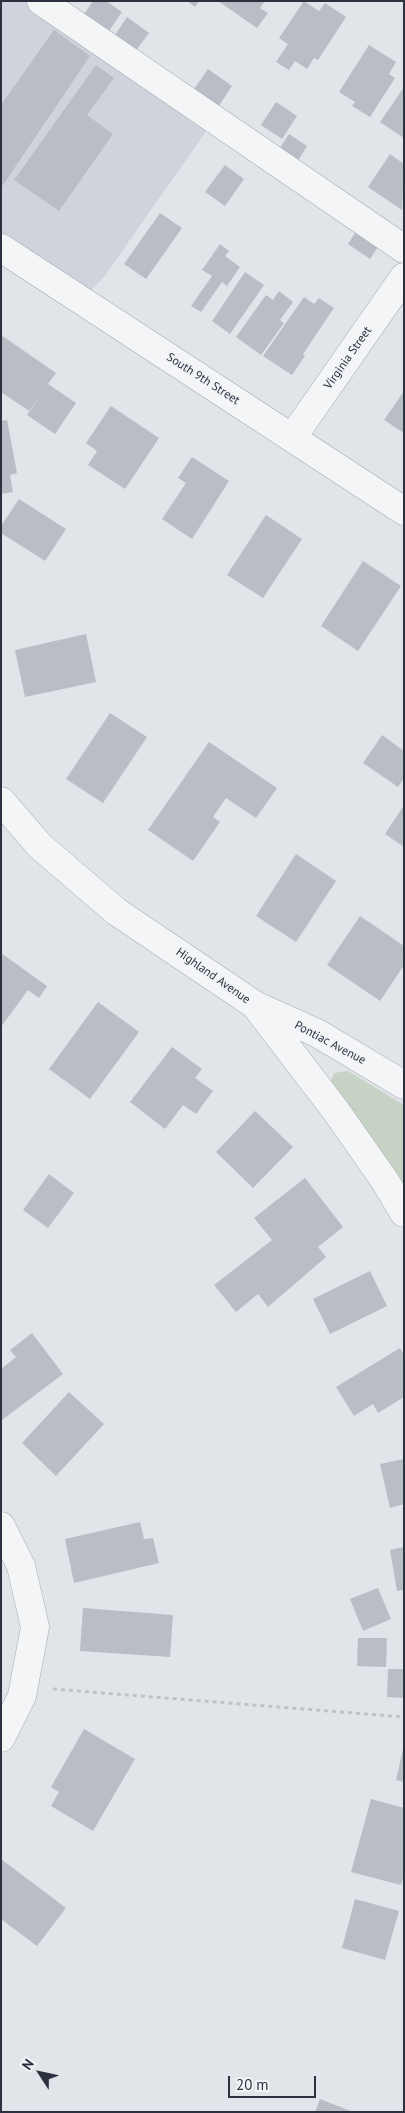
<!DOCTYPE html>
<style>
body{margin:0}
#map{position:relative;width:405px;height:2113px;overflow:hidden;background:#e1e4e9;font-family:"PT Sans",sans-serif}
canvas{display:block}
.frame{position:absolute;inset:0;border:2px solid #2b313f;pointer-events:none}
.north{position:absolute;left:15px;top:2048px;width:50px;height:50px;-webkit-text-stroke:4px #f1f3f6;paint-order:stroke;rotate:305deg;font-size:14px;font-weight:700;line-height:20px;text-align:center;color:#2b313f}
.north::after{content:'';display:block;margin:auto;width:18px;height:22px;background:#2b313f;clip-path:polygon(50% 0,100% 100%,50% 72%,0 100%)}
.scale{position:absolute;left:228px;top:2076px;width:88px;height:22px;box-sizing:border-box;border:2px solid #2b313f;border-top:0;padding-left:6px;font-size:15px;line-height:18px;white-space:nowrap;color:#2b313f;-webkit-text-stroke:4px #f1f3f6;paint-order:stroke}
</style>
<div id="map">
<canvas width="405" height="2113"></canvas>
<div class="frame"></div>
<div class="north">N</div>
<div class="scale">20 m</div>
</div>
<script>
const ctx = document.querySelector('canvas').getContext('2d');
ctx.lineJoin = 'round';
function fill(path, color) {
  ctx.fillStyle = color;
  ctx.fill(path, 'evenodd');
}
function shape(rows) {
  const path = new Path2D();
  for (const r of rows) {
    path.moveTo(r[0], r[1]);
    for (let i = 2; i < r.length; i += 2) path.lineTo(r[i], r[i + 1]);
  }
  return path;
}
function stroke(path, color, width, dash) {
  ctx.strokeStyle = color;
  ctx.lineWidth = width;
  ctx.lineCap = dash ? 'butt' : 'round';
  ctx.setLineDash(dash || []);
  ctx.stroke(path);
}
function write(font, color, halo, rows, align = 'center') {
  ctx.font = font + ' "PT Sans",sans-serif';
  ctx.lineWidth = 4;
  ctx.setLineDash([]);
  ctx.textBaseline = 'middle';
  ctx.strokeStyle = halo;
  ctx.fillStyle = color;
  for (const [text, x, y, turn = 0] of rows) {
    ctx.save();
    ctx.translate(x, y);
    ctx.rotate((+turn || 0) * Math.PI / 180);
    ctx.textAlign = isNaN(turn) ? turn : align;
    if (halo) ctx.strokeText(text, 0, 0);
    ctx.fillText(text, 0, 0);
    ctx.restore();
  }
}
fill(shape([
 [1,1,40,1,214,120,104,277,81,300,1,247]
]), '#d0d3db');
fill(shape([
 [348,1071,404,1105,404,1192,330,1084,334,1073]
]), '#c6d2c3');
fill(shape([
 [93,1,106,1,122,12,105,37,80,20],
 [187,1,199,1,195,7],
 [218,1,265,1,260,8,268,13,257,28],
 [304,1,319,11,325,3,346,17,318,60,314,58,307,69,295,61,289,70,276,62,288,44,279,38],
 [127,17,149,33,132,56,111,41],
 [54,30,90,56,1,188,1,105],
 [369,45,396,62,389,74,395,78,370,117,352,106,355,102,339,92],
 [96,65,114,78,87,115,113,134,59,211,14,180],
 [208,69,232,86,217,109,192,92],
 [404,87,404,138,380,122],
 [276,102,297,116,282,139,261,125],
 [289,134,307,146,294,167,275,155],
 [390,154,404,164,402,210,368,187],
 [225,165,244,179,225,206,205,192],
 [160,213,182,228,146,279,124,264],
 [359,227,381,242,370,259,348,244],
 [220,244,229,251,225,256,240,267,227,286,222,282,201,312,191,306,212,276,202,270],
 [245,272,264,285,230,334,212,321],
 [279,291,293,302,280,320,284,323,261,355,236,337,266,295,273,300],
 [304,297,314,304,319,298,334,308,303,354,305,356,292,375,263,356],
 [1,335,56,373,48,384,76,403,55,434,27,415,40,397,29,411,1,392],
 [404,391,404,433,384,420],
 [111,406,159,438,125,489,88,465,97,451,86,443],
 [7,420,17,473,10,475,13,492,1,494,1,421],
 [192,457,229,481,192,539,162,519,186,483,178,478],
 [19,499,66,529,45,561,1,533,1,526],
 [266,515,302,539,263,598,227,575],
 [363,561,401,586,358,651,321,626],
 [86,634,96,682,25,697,15,650],
 [110,713,147,737,103,803,66,779],
 [382,735,404,751,404,778,398,787,363,763],
 [209,742,277,788,256,818,226,798,213,817,220,822,193,861,148,830],
 [404,805,404,847,385,834],
 [296,854,336,881,296,942,256,916],
 [360,916,404,946,404,965,380,1001,327,965],
 [1,953,47,986,39,998,28,990,1,1027],
 [98,1002,139,1032,90,1099,49,1069],
 [172,1047,202,1069,195,1078,213,1091,196,1114,183,1105,165,1129,130,1102],
 [255,1111,293,1147,253,1188,216,1152],
 [49,1174,74,1193,48,1228,23,1210],
 [305,1178,343,1227,318,1247,326,1257,268,1307,258,1294,236,1312,214,1285,272,1240,254,1218],
 [370,1271,387,1306,330,1334,313,1299],
 [32,1333,63,1374,2,1420,1,1369,16,1357,10,1350],
 [400,1348,404,1355,404,1397,378,1413,373,1404,354,1416,336,1387],
 [69,1392,104,1424,56,1476,22,1443],
 [404,1459,404,1504,390,1508,380,1464],
 [140,1522,144,1539,153,1538,159,1563,74,1583,65,1539],
 [404,1547,404,1590,397,1591,390,1550],
 [378,1588,391,1619,363,1631,350,1599],
 [83,1608,173,1615,170,1657,80,1651],
 [358,1638,387,1638,386,1667,357,1666],
 [388,1669,404,1669,404,1698,387,1697],
 [84,1729,135,1759,93,1831,51,1806,59,1792,51,1787],
 [403,1749,404,1749,404,1782,396,1780],
 [371,1799,404,1808,404,1875,401,1885,351,1872],
 [1,1859,66,1908,37,1946,1,1919],
 [355,1899,399,1911,385,1960,342,1948],
 [320,2099,353,2112,315,2112]
]), '#b9bdc5');
const minor = shape([
 [41,1,404,249],
 [1,248,404,511],
 [292,438,404,277],
 [1,801,40,846,117,912,255,1005,336,1111,385,1181,404,1213],
 [259,1007,317,1033,404,1085],
 [1,1526,21,1566,35,1627,22,1696,1,1738]
]);
stroke(minor, '#a7abb3', 29);
stroke(shape([
 [53,1689,404,1717]
]), '#c0c2c7', 3, [4, 4]);
stroke(minor, '#f4f5f7', 28);
write('12px', '#2b313f', '#f1f3f6', [
 ["Virginia Street",348,358,-55],
 ["South 9th Street",203,379,33],
 ["Highland Avenue",213,976,35],
 ["Pontiac Avenue",330,1043,28]
]);
</script>
